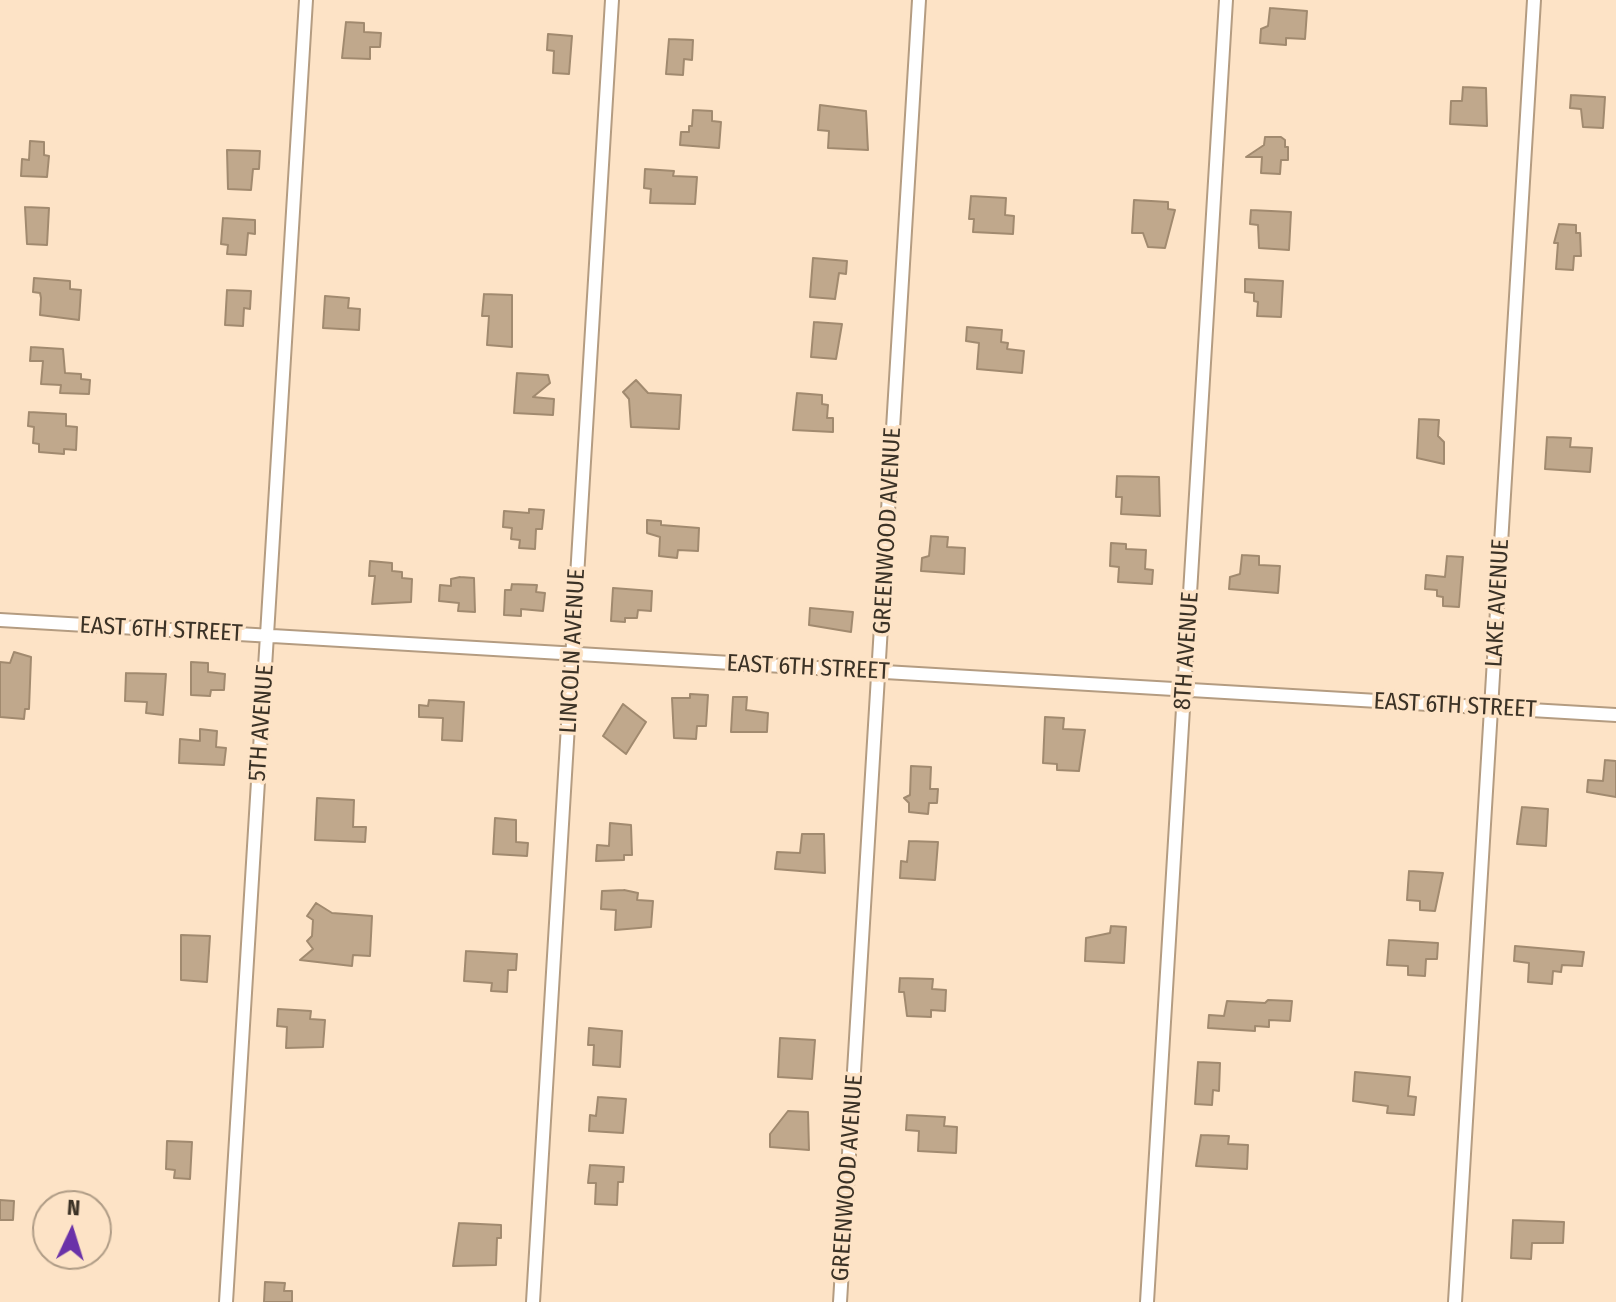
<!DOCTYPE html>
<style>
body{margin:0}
#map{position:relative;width:1616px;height:1302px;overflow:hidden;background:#fde3c6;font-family:"Fira Sans Condensed",sans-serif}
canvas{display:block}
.north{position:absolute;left:32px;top:1190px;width:80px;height:80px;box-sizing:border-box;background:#fde3c6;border:2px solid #af9c86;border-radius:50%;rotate:4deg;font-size:22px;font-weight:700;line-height:32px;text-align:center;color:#3b3226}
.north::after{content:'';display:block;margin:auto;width:28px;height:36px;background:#6a32a8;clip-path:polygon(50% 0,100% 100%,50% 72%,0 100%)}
</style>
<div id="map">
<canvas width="1616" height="1302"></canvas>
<div class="north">N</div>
</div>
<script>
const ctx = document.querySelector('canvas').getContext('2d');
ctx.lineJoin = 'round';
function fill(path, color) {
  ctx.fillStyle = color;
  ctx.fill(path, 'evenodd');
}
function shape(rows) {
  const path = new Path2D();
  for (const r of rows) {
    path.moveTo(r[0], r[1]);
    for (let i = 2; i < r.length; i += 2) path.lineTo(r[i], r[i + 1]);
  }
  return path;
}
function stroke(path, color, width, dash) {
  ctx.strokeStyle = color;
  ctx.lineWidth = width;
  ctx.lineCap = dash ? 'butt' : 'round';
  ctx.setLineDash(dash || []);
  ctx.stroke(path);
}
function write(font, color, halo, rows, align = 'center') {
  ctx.font = font + ' "Fira Sans Condensed",sans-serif';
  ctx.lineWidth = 7;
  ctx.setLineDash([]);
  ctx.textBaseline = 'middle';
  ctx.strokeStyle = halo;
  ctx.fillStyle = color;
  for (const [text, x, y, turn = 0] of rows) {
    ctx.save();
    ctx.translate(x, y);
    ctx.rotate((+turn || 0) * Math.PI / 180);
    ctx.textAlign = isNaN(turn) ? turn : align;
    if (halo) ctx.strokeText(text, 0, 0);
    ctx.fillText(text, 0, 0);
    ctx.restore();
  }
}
const building = shape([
 [1270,8,1307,11,1305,39,1286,38,1286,45,1260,43,1261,29,1268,26,1270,8],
 [346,22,364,23,364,32,381,33,380,47,370,47,370,59,342,58,346,22],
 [548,34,572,36,569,74,553,73,554,51,547,50,548,34],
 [669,39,693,40,692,60,684,59,683,75,666,74,669,39],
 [1463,87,1486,88,1487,126,1450,124,1451,101,1462,101,1463,87],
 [1571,95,1605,97,1603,128,1583,127,1581,109,1570,108,1571,95],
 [820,105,866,111,868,150,828,148,829,131,818,130,820,105],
 [693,110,712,111,712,121,721,122,719,148,680,145,681,132,689,132,689,126,692,126,693,110],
 [1265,137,1281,137,1285,140,1285,147,1288,147,1288,160,1281,160,1280,174,1261,173,1262,157,1246,157,1264,145,1265,137],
 [30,141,44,142,44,155,49,156,47,177,21,176,22,159,29,160,30,141],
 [227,150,260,151,259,169,253,169,251,190,228,189,227,150],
 [645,169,674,171,673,176,697,177,695,204,650,203,651,189,644,188,645,169],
 [971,196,1006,198,1005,215,1014,216,1013,234,973,232,974,219,969,219,971,196],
 [1134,200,1168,202,1168,209,1175,210,1165,248,1148,247,1143,233,1132,233,1134,200],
 [25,207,49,208,47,245,27,244,25,207],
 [1251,210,1291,212,1289,250,1259,248,1258,225,1250,224,1251,210],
 [223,218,255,220,255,234,248,233,246,255,227,254,228,245,221,244,223,218],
 [1559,224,1576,225,1576,233,1580,233,1581,256,1574,256,1573,270,1556,269,1558,243,1554,243,1559,224],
 [813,258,847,261,846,274,839,273,835,299,810,297,813,258],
 [34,278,70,281,70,289,81,290,79,320,40,315,41,298,40,293,33,292,34,278],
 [1245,279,1283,281,1281,317,1257,316,1258,302,1254,301,1254,293,1245,292,1245,279],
 [227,290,251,291,250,309,244,308,243,326,225,325,227,290],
 [484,294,512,295,512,347,487,345,489,316,482,316,484,294],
 [325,296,349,298,348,308,360,309,359,330,323,328,325,296],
 [814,322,842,324,836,359,811,357,814,322],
 [967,327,1002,330,1001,342,1008,343,1007,349,1024,351,1022,373,977,369,979,343,966,341,967,327],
 [31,347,63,349,65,373,81,374,81,379,90,380,89,394,60,393,61,385,41,384,43,361,30,361,31,347],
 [517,373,548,375,550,383,533,397,554,399,553,415,514,413,517,373],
 [636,380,648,393,681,395,679,429,631,427,629,399,623,392,636,380],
 [797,393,822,395,822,404,828,405,827,418,833,418,833,432,793,430,797,393],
 [29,412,66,414,66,426,77,427,76,450,64,449,64,454,39,452,39,444,33,443,34,427,28,426,29,412],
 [1419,419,1439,420,1438,436,1444,442,1444,464,1417,458,1419,419],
 [1547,437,1571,438,1570,447,1592,448,1590,472,1545,469,1547,437],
 [1117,476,1159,477,1160,516,1121,514,1122,497,1116,497,1117,476],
 [529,509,544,510,542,529,536,529,535,549,519,548,520,540,511,539,512,528,503,527,504,511,529,513,529,509],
 [647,520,661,521,661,525,699,528,698,551,678,550,677,558,659,556,660,537,647,533,647,520],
 [931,536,948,537,947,547,965,548,964,574,921,571,922,558,929,556,931,536],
 [1111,543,1126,544,1126,549,1146,550,1145,569,1153,570,1152,584,1118,582,1119,567,1110,566,1111,543],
 [1242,555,1259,556,1259,565,1280,566,1278,593,1229,589,1230,577,1240,574,1242,555],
 [1447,556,1463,557,1459,607,1443,606,1443,597,1437,596,1437,590,1425,589,1426,575,1445,577,1447,556],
 [370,561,392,563,392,571,402,572,402,578,412,579,411,602,372,604,375,576,369,576,370,561],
 [460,577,474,578,475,612,458,611,459,603,439,601,440,585,451,586,451,579,460,577],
 [512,584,537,585,536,592,545,593,543,611,521,609,521,616,504,615,505,590,511,590,512,584],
 [613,588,652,591,651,611,638,610,637,618,625,618,625,622,611,621,613,588],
 [810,608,853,612,851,632,809,625,810,608],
 [14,652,31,657,29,709,25,709,24,719,0,717,0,662,10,663,14,652],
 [191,662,208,663,208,672,225,674,224,690,211,690,210,696,191,695,191,662],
 [126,673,166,674,163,715,146,713,147,702,125,701,126,673],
 [690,694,708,695,706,726,697,726,696,739,674,738,672,698,690,698,690,694],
 [733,697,747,697,746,710,768,713,767,732,731,732,733,697],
 [429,700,464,702,462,741,442,740,443,718,419,717,419,705,428,706,429,700],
 [623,704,646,722,626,754,603,736,623,704],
 [1045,717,1064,718,1063,729,1085,730,1079,771,1057,770,1057,764,1043,763,1045,717],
 [200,729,217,731,216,747,226,748,224,765,179,763,180,739,200,741,200,729],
 [1605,760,1616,761,1616,797,1587,792,1588,780,1603,781,1605,760],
 [911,766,931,767,930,789,938,789,937,803,929,803,928,814,909,812,909,803,904,798,910,795,911,766],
 [317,798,354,800,353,827,366,827,365,842,315,840,317,798],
 [1522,807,1548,809,1546,846,1517,844,1522,807],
 [495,818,516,820,516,842,528,843,527,856,493,854,495,818],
 [610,823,631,825,632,855,624,855,624,860,596,861,597,845,609,846,610,823],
 [802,834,824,834,825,873,775,869,777,852,800,853,802,834],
 [909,841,938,842,935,880,900,878,901,861,907,862,909,841],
 [1409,871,1443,873,1435,911,1420,910,1420,901,1407,900,1409,871],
 [624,890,638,893,637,900,653,901,651,927,615,930,616,910,601,909,602,891,624,890],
 [316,903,332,913,372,916,370,956,353,955,352,966,300,960,313,949,307,941,312,936,313,920,307,916,316,903],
 [1111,926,1126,927,1124,963,1085,961,1086,938,1110,933,1111,926],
 [181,935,210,936,207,982,181,980,181,935],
 [1389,940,1438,943,1437,959,1426,959,1425,976,1408,975,1408,966,1387,965,1389,940],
 [1515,946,1584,952,1582,966,1562,965,1561,972,1553,971,1552,984,1528,982,1529,963,1514,961,1515,946],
 [466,951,517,954,516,970,508,970,507,992,491,991,492,983,464,981,466,951],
 [900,978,933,979,932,989,946,990,945,1011,931,1010,931,1017,907,1016,904,992,899,992,900,978],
 [1268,1000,1292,1001,1290,1021,1269,1020,1269,1027,1255,1026,1255,1031,1208,1028,1209,1015,1224,1016,1227,1001,1265,1003,1268,1000],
 [278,1009,311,1011,310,1019,325,1020,323,1047,286,1048,287,1027,277,1026,278,1009],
 [589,1028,622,1031,620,1067,593,1065,594,1045,588,1045,589,1028],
 [780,1038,815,1040,812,1079,778,1077,780,1038],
 [1198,1062,1220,1063,1219,1091,1213,1090,1212,1105,1195,1104,1198,1062],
 [1355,1072,1410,1077,1408,1096,1416,1097,1414,1115,1387,1113,1388,1106,1353,1101,1355,1072],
 [598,1097,626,1099,623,1133,589,1131,590,1115,596,1116,598,1097],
 [788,1111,808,1112,809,1150,770,1147,770,1134,788,1111],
 [907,1115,945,1117,944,1126,957,1127,956,1153,918,1151,919,1131,906,1130,907,1115],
 [1201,1135,1229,1136,1228,1144,1248,1145,1247,1169,1196,1166,1201,1135],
 [167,1141,192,1142,190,1179,174,1178,175,1170,166,1169,167,1141],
 [590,1165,624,1167,623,1182,618,1182,617,1205,595,1204,596,1183,588,1183,590,1165],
 [0,1200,14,1201,13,1220,0,1220,0,1200],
 [1513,1220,1564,1222,1563,1243,1532,1243,1531,1259,1511,1258,1513,1220],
 [459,1223,501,1225,501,1238,497,1238,496,1265,453,1266,459,1223],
 [265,1282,285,1283,284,1291,292,1291,292,1302,264,1302,265,1282]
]);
fill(building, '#c0a88c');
stroke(building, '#a18a6f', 2);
const minor = shape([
 [0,620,1616,715],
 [226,1302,306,0],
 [533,1302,612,0],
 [840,1302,919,0],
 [1147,1302,1226,0],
 [1455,1302,1534,0]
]);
stroke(minor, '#b49c81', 16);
stroke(minor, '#fff', 12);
write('24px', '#3b3226', '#fde3c6', [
 ["GREENWOOD AVENUE",888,531,-87],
 ["LAKE AVENUE",1498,603,-87],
 ["EAST 6TH STREET",161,630,3],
 ["LINCOLN AVENUE",573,651,-87],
 ["8TH AVENUE",1187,651,-86],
 ["EAST 6TH STREET",808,668,3],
 ["EAST 6TH STREET",1455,706,3],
 ["5TH AVENUE",262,723,-86],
 ["GREENWOOD AVENUE",848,1178,-86]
]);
</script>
